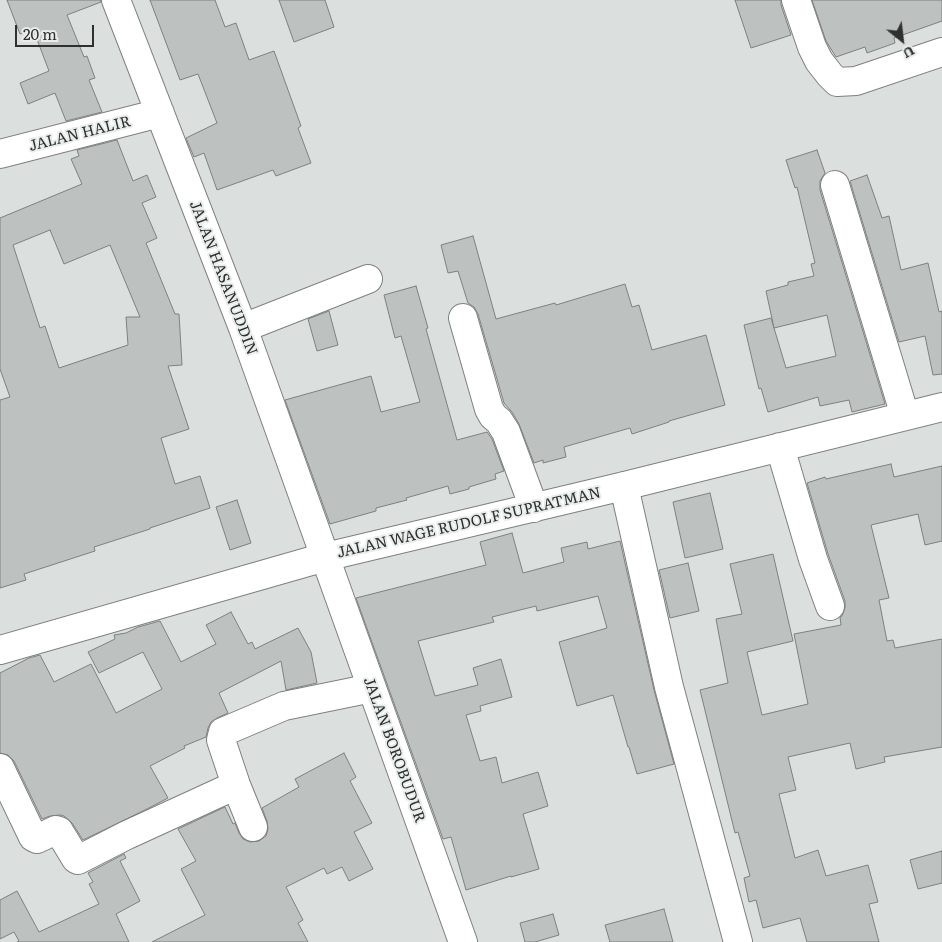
<!DOCTYPE html>
<style>
body{margin:0}
#map{position:relative;width:942px;height:942px;overflow:hidden;background:#dbdfde;font-family:Literata,serif}
canvas{display:block}
.north{position:absolute;left:877px;top:15px;width:50px;height:50px;-webkit-text-stroke:4px #e8edec;paint-order:stroke;rotate:151deg;font-size:14px;font-weight:700;line-height:20px;text-align:center;color:#2e302f}
.north::after{content:'';display:block;margin:auto;width:18px;height:22px;background:#2e302f;clip-path:polygon(50% 0,100% 100%,50% 72%,0 100%)}
.scale{position:absolute;left:15px;top:25px;width:79px;height:22px;box-sizing:border-box;border:2px solid #2e302f;border-top:0;padding-left:6px;font-size:15px;line-height:18px;white-space:nowrap;color:#2e302f;-webkit-text-stroke:4px #e8edec;paint-order:stroke}
</style>
<div id="map">
<canvas width="942" height="942"></canvas>
<div class="north">U</div>
<div class="scale">20 m</div>
</div>
<script>
const ctx = document.querySelector('canvas').getContext('2d');
ctx.lineJoin = 'round';
function fill(path, color) {
  ctx.fillStyle = color;
  ctx.fill(path, 'evenodd');
}
function shape(rows) {
  const path = new Path2D();
  for (const r of rows) {
    path.moveTo(r[0], r[1]);
    for (let i = 2; i < r.length; i += 2) path.lineTo(r[i], r[i + 1]);
  }
  return path;
}
function stroke(path, color, width, dash) {
  ctx.strokeStyle = color;
  ctx.lineWidth = width;
  ctx.lineCap = dash ? 'butt' : 'round';
  ctx.setLineDash(dash || []);
  ctx.stroke(path);
}
function write(font, color, halo, rows, align = 'center') {
  ctx.font = font + ' Literata,serif';
  ctx.lineWidth = 4;
  ctx.setLineDash([]);
  ctx.textBaseline = 'middle';
  ctx.strokeStyle = halo;
  ctx.fillStyle = color;
  for (const [text, x, y, turn = 0] of rows) {
    ctx.save();
    ctx.translate(x, y);
    ctx.rotate((+turn || 0) * Math.PI / 180);
    ctx.textAlign = isNaN(turn) ? turn : align;
    if (halo) ctx.strokeText(text, 0, 0);
    ctx.fillText(text, 0, 0);
    ctx.restore();
  }
}
const building = shape([
 [7,0,101,0,101,2,67,15,84,57,87,56,95,78,89,80,102,112,66,121,55,93,28,104,20,83,49,71,33,29,20,34,7,0],
 [150,0,215,0,225,27,236,23,249,60,274,51,301,126,298,128,311,163,276,176,273,170,217,190,204,153,194,157,186,138,217,123,198,74,180,80,150,0],
 [279,0,325,0,334,27,294,42,279,0],
 [735,0,781,0,781,5,791,35,751,48,735,0],
 [812,0,942,0,942,21,894,38,895,43,867,53,865,47,836,57,826,41,812,0],
 [117,140,133,181,147,175,156,197,142,203,157,238,146,243,175,314,179,314,182,365,168,366,189,429,161,438,175,484,200,476,210,508,150,528,150,529,94,547,95,551,24,574,26,580,0,588,0,400,10,397,0,369,0,218,82,184,71,159,79,156,77,150,117,140],
 [50,230,64,264,110,245,140,317,126,317,128,345,59,368,45,326,40,328,13,245,50,230],
 [817,150,825,173,820,181,820,190,885,404,852,412,849,400,820,406,818,397,768,412,761,388,759,389,744,325,771,318,786,368,836,356,827,315,774,328,766,291,788,285,788,282,814,276,811,264,815,263,797,187,795,188,786,160,817,150],
 [867,175,882,218,889,216,901,270,928,263,939,312,942,311,942,374,933,375,925,336,899,342,850,181,867,175],
 [473,236,496,319,555,303,556,305,625,284,632,307,639,305,652,350,706,335,725,405,669,421,669,422,632,434,630,428,564,447,566,457,543,463,543,460,534,463,519,424,512,412,504,403,478,314,474,307,468,303,458,271,448,273,441,245,473,236],
 [416,286,428,328,426,329,457,440,487,432,492,439,504,471,495,474,496,479,469,487,469,489,450,494,448,486,406,498,407,500,376,508,376,511,330,524,285,400,371,376,381,412,420,402,401,336,395,338,384,295,416,286],
 [329,311,338,345,317,351,308,319,329,311],
 [891,464,894,477,942,466,942,541,925,545,918,514,871,525,889,598,879,600,887,641,893,640,895,648,942,639,942,747,884,757,885,762,856,769,850,743,788,757,796,790,779,794,795,858,818,850,826,876,868,865,878,902,869,904,879,942,807,942,800,918,763,928,756,900,749,902,744,878,750,876,738,832,735,833,700,690,728,683,716,619,742,614,730,564,773,554,793,641,747,652,762,715,808,704,794,634,841,625,840,617,842,616,845,608,845,601,828,554,807,483,825,477,826,479,891,464],
 [710,493,723,549,685,558,673,502,710,493],
 [237,500,251,543,230,550,216,507,237,500],
 [512,533,523,573,564,562,561,548,587,542,588,549,620,541,654,690,674,764,637,774,629,747,628,747,613,695,577,706,559,642,607,628,598,596,537,611,536,606,492,617,494,622,418,641,435,696,478,685,473,668,501,659,512,697,480,706,481,711,466,715,480,761,496,757,502,783,538,772,548,806,523,814,539,869,511,877,511,876,466,890,451,837,443,839,356,598,486,565,480,542,512,533],
 [688,563,699,611,670,618,659,570,688,563],
 [231,612,248,644,252,642,255,649,298,628,311,652,317,683,286,690,281,661,219,693,228,713,217,718,211,722,208,728,206,737,184,746,185,748,150,766,168,798,147,809,83,840,72,823,64,816,60,815,50,816,42,819,14,761,8,755,0,753,0,673,29,658,40,655,54,682,91,664,116,713,162,689,143,652,99,673,88,652,115,639,114,635,126,633,138,627,160,621,181,662,216,644,206,625,231,612],
 [344,753,356,777,350,781,372,823,354,832,373,869,349,881,342,867,327,874,324,868,286,887,303,920,298,923,308,942,152,942,205,915,181,869,196,861,178,829,225,807,233,824,235,823,239,833,243,839,250,842,259,841,266,836,268,829,267,821,262,808,299,787,295,779,344,753],
 [942,851,942,883,918,889,910,860,942,851],
 [124,854,126,858,120,861,140,901,116,914,129,942,17,942,19,941,14,932,0,939,0,900,17,891,39,932,99,904,89,884,93,882,88,873,124,854],
 [664,909,673,942,610,942,605,925,664,909],
 [553,914,559,935,535,942,525,942,520,923,553,914]
]);
fill(building, '#bdc1c0');
stroke(building, '#7d8180', 1);
const minor = shape([
 [116,0,243,328,463,942],
 [796,0,812,47,819,61,830,75,837,82,856,81,942,52],
 [0,154,160,113],
 [835,185,905,416],
 [463,318,489,409,493,416,499,421,506,432,534,508],
 [243,328,368,279],
 [780,447,813,559,830,606],
 [624,486,669,687,738,942],
 [0,650,325,557,624,486,942,407],
 [0,768,33,837,37,839,56,830,59,831,76,859,78,860,127,835,236,785],
 [253,827,236,785,221,740,223,732,284,706,372,688]
]);
stroke(minor, '#7d8180', 30);
stroke(minor, '#fff', 28);
write('15px', '#2e302f', '#e8edec', [
 ["JALAN HALIR",80,134,-14],
 ["JALAN HASANUDDIN",223,278,69],
 ["JALAN WAGE RUDOLF SUPRATMAN",469,523,-13],
 ["JALAN BOROBUDUR",394,750,70]
]);
</script>
